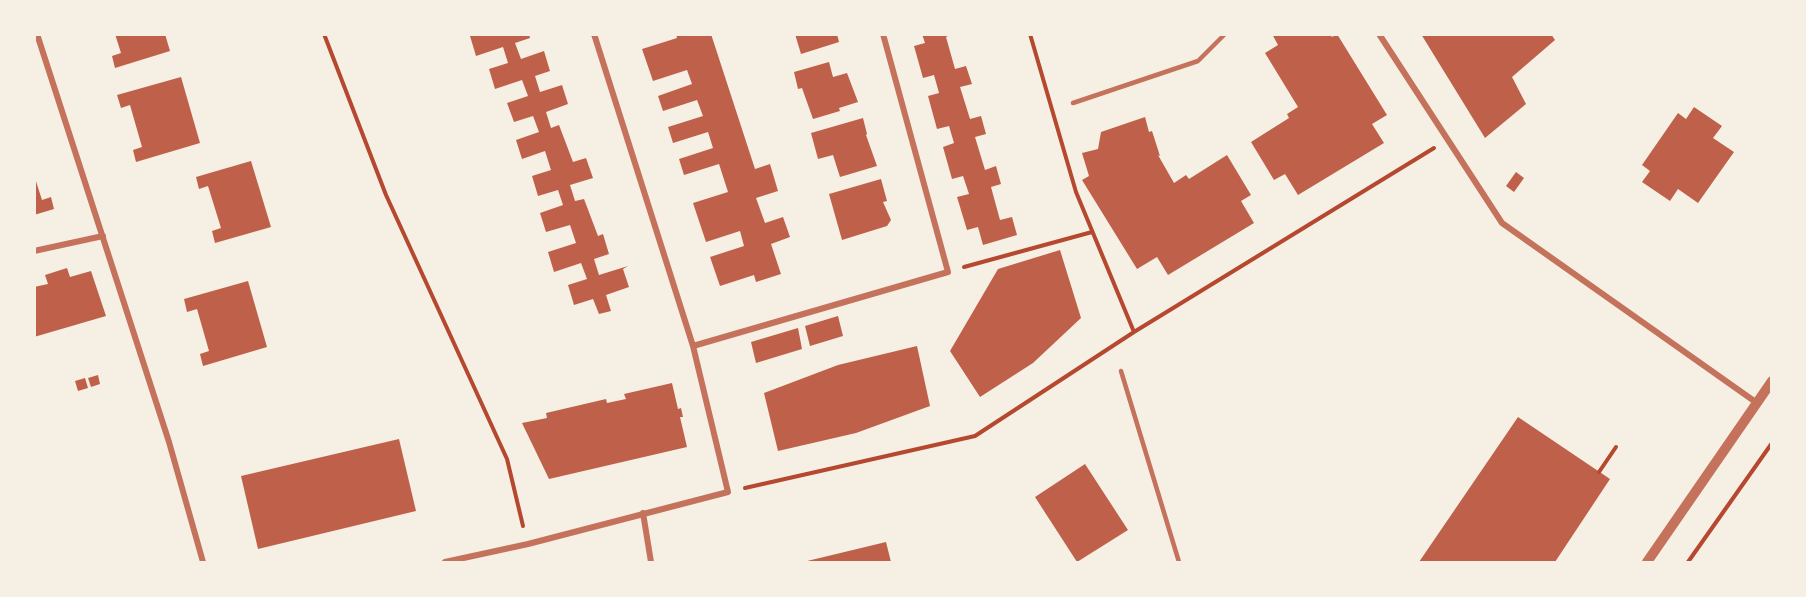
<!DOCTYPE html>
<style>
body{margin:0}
#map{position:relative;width:1806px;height:597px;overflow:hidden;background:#f6efe4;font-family:"PT Sans",sans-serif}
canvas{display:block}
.frame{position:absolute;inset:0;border:36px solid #f6efe4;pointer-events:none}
</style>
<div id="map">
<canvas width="1806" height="597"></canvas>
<div class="frame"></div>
</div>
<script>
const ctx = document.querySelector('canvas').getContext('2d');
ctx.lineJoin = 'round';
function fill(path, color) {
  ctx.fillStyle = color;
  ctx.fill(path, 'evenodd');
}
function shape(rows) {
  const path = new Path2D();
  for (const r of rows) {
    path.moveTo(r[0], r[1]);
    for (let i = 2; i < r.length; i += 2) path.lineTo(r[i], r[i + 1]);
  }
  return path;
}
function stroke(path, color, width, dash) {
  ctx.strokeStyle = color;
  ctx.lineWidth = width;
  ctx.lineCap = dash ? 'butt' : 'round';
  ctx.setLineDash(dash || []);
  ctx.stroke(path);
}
fill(shape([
 [115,34,165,34,170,51,115,68,112,56,121,53],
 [475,34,529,34,530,38,515,43,521,59,544,51,550,71,535,76,540,92,562,85,568,104,546,112,551,128,559,125,573,162,586,158,593,178,570,185,575,201,584,199,598,236,603,234,609,254,594,259,599,275,628,266,623,269,629,287,606,295,611,311,599,314,593,299,574,305,568,285,587,279,581,263,554,272,548,252,576,243,570,225,546,232,540,213,563,205,558,190,538,196,532,176,551,170,545,151,522,159,516,140,539,132,533,116,514,122,507,103,528,96,522,80,495,89,489,69,508,63,503,47,476,56,470,36],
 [676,34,711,34,755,169,770,164,778,191,756,198,765,223,783,217,790,237,771,244,781,274,756,282,754,275,720,286,710,257,744,246,740,231,706,242,693,203,728,192,719,164,684,175,679,159,713,148,708,132,673,143,668,127,703,116,697,100,663,111,658,96,692,84,687,70,653,81,642,49,677,38],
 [795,34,837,34,839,42,801,54],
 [922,34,952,34,946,37,955,69,966,66,972,84,960,87,970,119,981,116,986,134,975,137,985,170,996,166,1001,184,991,187,1000,220,1012,217,1017,235,983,245,978,227,967,230,957,197,969,194,963,176,952,179,943,147,954,143,949,126,937,129,928,96,939,93,934,75,923,78,914,46,925,43],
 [1272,34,1330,34,1332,37,1337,34,1387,115,1372,124,1384,143,1298,195,1285,174,1274,180,1251,142,1289,118,1287,114,1298,107,1265,53,1278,45],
 [1421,34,1551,34,1555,40,1512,77,1526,104,1485,138],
 [829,62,833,77,847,73,858,102,839,108,840,111,813,119,802,88,798,89,794,72],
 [181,77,200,143,136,162,133,150,142,147,130,105,121,108,117,95],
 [1694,107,1722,126,1713,138,1734,152,1698,203,1678,189,1670,201,1642,182,1650,171,1642,165,1678,113,1686,119],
 [1145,117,1149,132,1152,131,1160,156,1158,155,1174,183,1186,175,1189,179,1227,155,1251,195,1241,201,1254,223,1168,275,1157,257,1137,269,1082,180,1089,176,1082,153,1098,149,1101,132],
 [863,118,867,134,866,135,877,166,840,177,833,155,818,159,811,133],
 [251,161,271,227,215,243,212,231,221,228,208,186,199,189,196,177],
 [1516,172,1524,178,1514,192,1506,186],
 [34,175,42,200,51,197,54,209,34,215],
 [881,179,887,201,883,202,891,220,887,226,842,240,829,194],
 [1060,250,1081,318,1033,363,980,397,950,351,998,269],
 [67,268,70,277,91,271,106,316,34,337,34,287,48,284,45,275],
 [248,281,267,347,203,366,200,354,209,351,197,309,187,312,184,299],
 [838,316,843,336,810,346,805,326],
 [798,328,802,349,756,363,751,342],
 [917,346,930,406,856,433,778,451,764,393,838,365],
 [98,375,100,384,91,387,88,378],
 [85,378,88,388,78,391,75,381],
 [672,383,678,409,681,408,683,417,680,417,687,447,549,479,522,423,547,418,546,413,606,399,607,403,626,399,624,394],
 [1518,417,1610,479,1555,562,1419,562],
 [399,439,416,511,258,549,241,476],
 [1085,464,1128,530,1077,562,1035,497],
 [886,542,891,562,803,562]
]), '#bf614a');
stroke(shape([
 [324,34,386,195,507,459,523,526],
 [1030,34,1076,192,1134,332],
 [964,267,1092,232],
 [1599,472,1616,447],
 [745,488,975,436,1134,332,1434,148],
 [1688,562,1772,443]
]), '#b5482f', 4);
stroke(shape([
 [1073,103,1198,61,1225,34],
 [1121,371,1179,562]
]), '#c5725c', 4.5);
stroke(shape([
 [37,34,169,442,203,562],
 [1379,34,1502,223,1757,403],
 [34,251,103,236],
 [693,346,948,272,883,34],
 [643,513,651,562],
 [445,562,528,544,728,492,693,346,594,34]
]), '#c5725c', 6);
stroke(shape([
 [1647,562,1772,381]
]), '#c5725c', 10);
</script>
